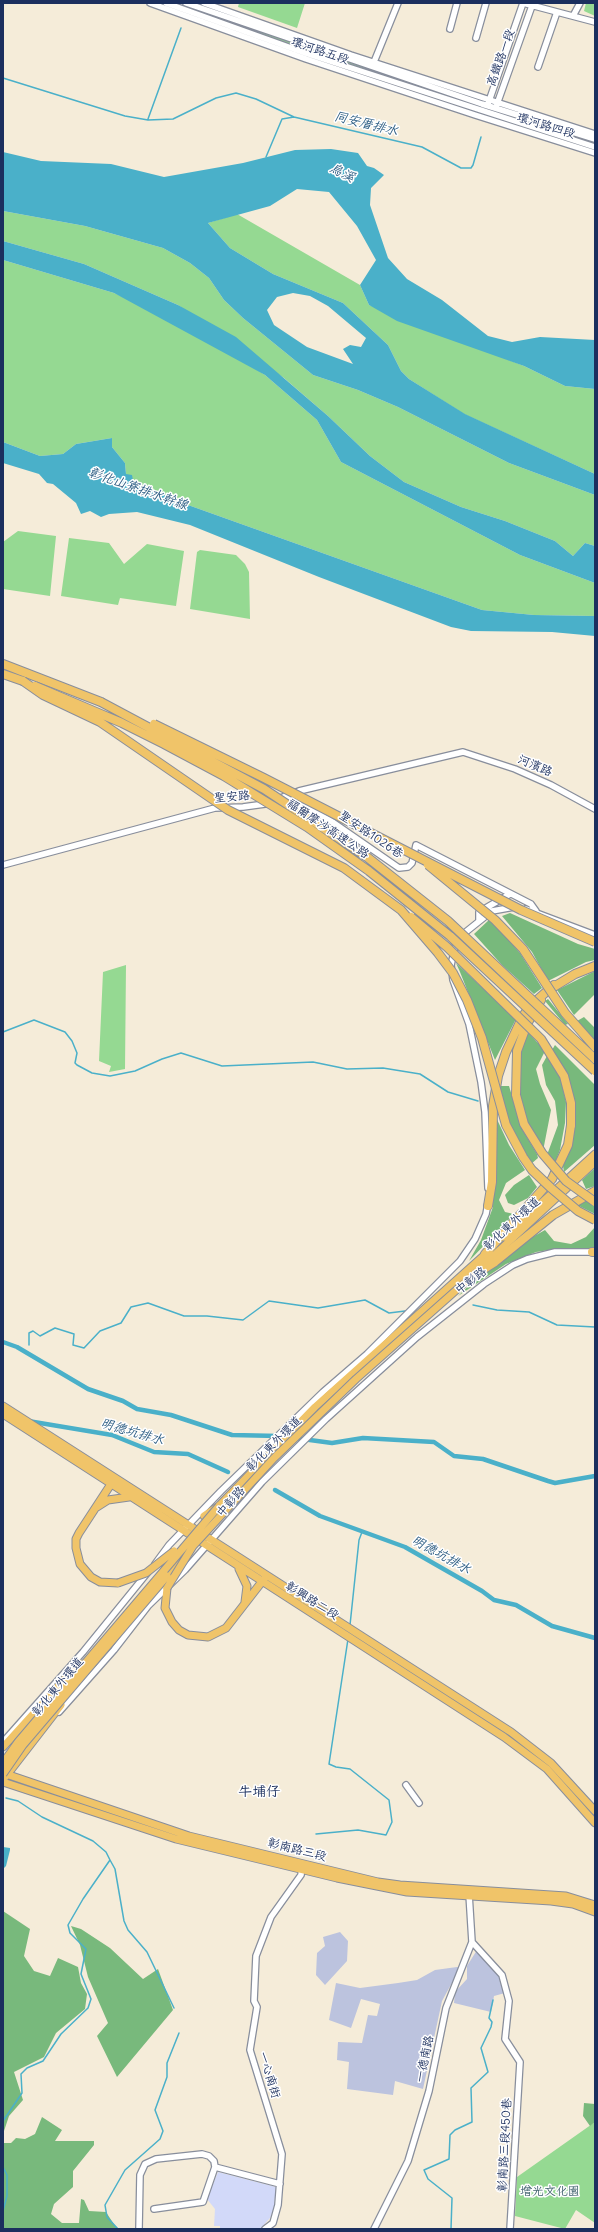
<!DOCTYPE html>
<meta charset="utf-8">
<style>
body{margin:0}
#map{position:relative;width:598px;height:2232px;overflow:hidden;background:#f5ecd9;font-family:Delius,sans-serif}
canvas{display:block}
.frame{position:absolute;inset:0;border:4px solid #1b2f5e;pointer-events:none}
</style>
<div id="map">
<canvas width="598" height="2232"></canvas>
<div class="frame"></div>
</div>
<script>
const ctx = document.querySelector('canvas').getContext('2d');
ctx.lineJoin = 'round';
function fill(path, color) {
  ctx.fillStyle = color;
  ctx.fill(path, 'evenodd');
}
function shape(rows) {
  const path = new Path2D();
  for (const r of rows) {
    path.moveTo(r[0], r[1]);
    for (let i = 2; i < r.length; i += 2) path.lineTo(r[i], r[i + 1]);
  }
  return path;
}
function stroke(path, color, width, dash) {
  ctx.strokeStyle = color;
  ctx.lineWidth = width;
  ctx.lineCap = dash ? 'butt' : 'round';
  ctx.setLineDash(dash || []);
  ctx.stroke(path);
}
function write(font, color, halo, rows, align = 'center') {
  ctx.font = font + ' Delius,"LXGW WenKai TC",sans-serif';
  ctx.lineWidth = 3;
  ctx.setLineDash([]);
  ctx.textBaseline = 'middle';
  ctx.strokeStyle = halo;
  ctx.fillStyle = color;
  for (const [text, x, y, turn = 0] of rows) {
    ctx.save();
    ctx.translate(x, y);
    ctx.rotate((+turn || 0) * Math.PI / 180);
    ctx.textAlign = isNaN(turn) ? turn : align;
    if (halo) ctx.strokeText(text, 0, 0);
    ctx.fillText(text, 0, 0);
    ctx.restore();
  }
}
fill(shape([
 [218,2172,276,2187,274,2207,270,2218,261,2228,220,2229,220,2226,214,2226,215,2209,207,2199]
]), '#d2d9f9');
fill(shape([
 [340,1932,348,1941,347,1961,325,1985,316,1975,317,1953,325,1946,323,1937],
 [477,1950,499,1972,505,1993,494,1996,491,2012,454,2003,455,1992,467,1979,467,1966],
 [457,1967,460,1968,442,2001,423,2089,395,2081,393,2095,347,2089,349,2062,337,2060,338,2042,362,2043,368,2015,377,2016,380,2004,361,1999,351,2028,329,2020,336,1983,360,1988,398,1983,417,1980,435,1970]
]), '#bcc3de');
fill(shape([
 [239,3,305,3,297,28,238,7],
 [586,3,595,3,595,16,584,11],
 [200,11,341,59,480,104,444,95,295,46,201,13],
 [503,113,595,141,595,143,503,115],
 [3,211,85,226,163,248,190,263,209,278,224,300,243,318,313,375,358,390,398,407,509,463,595,495,595,546,585,543,573,556,555,541,505,521,461,507,404,482,370,456,328,416,284,378,178,305,84,264,3,241],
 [237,214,360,285,369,305,524,366,565,386,595,389,595,474,464,414,409,379,401,371,388,345,343,303,273,274,230,248,208,223],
 [3,260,114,293,197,331,265,375,317,420,341,462,520,555,595,583,595,616,534,615,482,610,188,505,148,488,134,485,126,474,125,463,112,447,112,438,76,444,63,454,40,456,3,442],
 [18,531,56,536,50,596,3,589,3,542],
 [69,538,109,543,124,564,147,544,184,551,176,606,120,598,118,605,61,596],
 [200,550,236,555,245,564,249,572,250,619,190,609,197,552],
 [126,965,125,1069,109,1072,111,1066,99,1061,103,972],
 [595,2122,595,2223,576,2210,565,2229,515,2216,517,2177]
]), '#95d992');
fill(shape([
 [510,913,578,944,595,949,595,960,586,962,548,981,532,952,502,916],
 [490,919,520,953,542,988,534,994,502,965,474,934],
 [456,963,516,1019,495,1060,460,972],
 [595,971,595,994,574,1015,557,990],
 [548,999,568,1024,565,1025,545,1001],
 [584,1017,595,1028,595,1043,577,1021],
 [527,1031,545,1051,536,1069,540,1084,551,1110,543,1151,533,1136,519,1102,521,1054],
 [555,1045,595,1085,595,1145,564,1172,563,1166,569,1152,571,1088,561,1063,552,1050],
 [547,1056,560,1077,566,1102,565,1123,560,1150,554,1165,547,1155,558,1125,555,1101,546,1085,542,1065],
 [498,1086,509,1086,522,1129,537,1154,538,1158,531,1164,514,1133,502,1103],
 [494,1113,509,1145,525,1170,506,1183,499,1200,505,1212,514,1214,469,1261,481,1240,493,1207],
 [595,1168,595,1186,586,1189,582,1180],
 [529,1175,537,1187,528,1198,514,1205,508,1203,505,1195,514,1185],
 [586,1200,595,1204,595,1214,577,1205],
 [595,1227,595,1250,556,1249,536,1252,506,1264,458,1296,480,1275,522,1243,545,1230,554,1241,571,1244,586,1237],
 [3,1911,30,1929,24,1956,34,1971,50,1976,58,1958,78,1967,81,1983,87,1994,85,2009,56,2033,44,2057,14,2072,23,2100,9,2116,3,2134],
 [71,1926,81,1929,110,1948,143,1979,158,1969,173,2010,117,2077,97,2036,108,2023,88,1977,80,1945],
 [584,2103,595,2104,595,2122,590,2126,583,2116],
 [42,2117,62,2130,55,2141,94,2141,94,2145,73,2171,73,2187,54,2204,51,2214,62,2223,79,2223,81,2199,84,2200,89,2211,106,2212,117,2229,3,2229,3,2143,11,2143,16,2138,25,2139,35,2134]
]), '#78b97c');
fill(shape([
 [331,149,358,153,367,166,374,168,384,175,371,188,370,205,388,258,407,279,442,300,488,336,512,342,540,337,595,340,595,389,565,386,524,366,397,321,369,305,360,285,376,260,357,226,329,192,297,189,270,206,208,223,230,248,273,274,343,303,388,345,401,371,409,379,465,414,595,474,595,495,509,463,398,407,358,390,313,375,243,318,224,300,209,278,190,263,163,248,85,226,3,211,3,152,41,161,111,164,164,177,243,163,295,150],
 [293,293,310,296,328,306,366,338,361,347,350,345,343,349,353,364,307,347,274,325,267,310,277,297],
 [3,241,84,264,178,305,236,337,328,416,370,456,404,482,461,507,505,521,555,541,573,556,585,543,595,546,595,583,520,555,341,462,317,420,265,375,114,293,3,260],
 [112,438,112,447,125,463,126,474,132,475,134,485,148,488,188,505,482,610,534,615,595,616,595,636,552,632,471,631,451,627,319,577,190,525,137,512,109,514,101,517,90,511,81,514,76,503,53,484,47,483,39,474,3,463,3,442,40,456,63,454,76,444],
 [3,1847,10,1848,10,1850,6,1866,3,1869]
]), '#4ab0c9');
stroke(shape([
 [3,78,125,116,148,120,173,119,216,98,236,93,256,99,294,117],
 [148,119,181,28],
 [266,157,282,119,294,117,422,147,461,168,471,168,473,165,481,137],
 [3,1032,34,1020,65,1032,72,1041,77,1053,75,1063,77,1065,92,1073,110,1076,135,1071,162,1059,181,1053,222,1066,313,1062,347,1069,383,1068,420,1074,448,1092,478,1101],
 [473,1305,497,1310,529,1312,557,1325,595,1327],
 [29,1345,29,1333,33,1331,40,1336,55,1328,74,1334,73,1345,84,1348,100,1331,121,1323,131,1307,148,1303,184,1316,207,1316,243,1320,269,1301,318,1308,365,1300,389,1313,405,1311],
 [350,1625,359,1540,362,1532],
 [316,1834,358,1830,386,1835,392,1822,389,1800,350,1769,336,1767,329,1764,348,1639],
 [110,1860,115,1869,124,1921,128,1930,147,1952,174,2008],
 [3,2121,22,2093,21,2074,27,2068,43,2061,61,2034,88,2008,91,1999,81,1974,86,1949,70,1933,68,1925,83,1899,110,1860,106,1852,93,1841,42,1817,18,1801,6,1798],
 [3,2167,7,2175,7,2196,3,2211],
 [118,2229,107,2217,105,2205,125,2170,160,2139,163,2131,155,2110,167,2077,167,2063,179,2033],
 [451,2229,452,2198,428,2179,424,2170,449,2159,450,2135,455,2130,472,2122,471,2088,488,2072,481,2048,491,2027,492,2022,489,2018,493,2000]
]), '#4ab0c9', 1.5);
stroke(shape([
 [3,1342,17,1347,88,1389,123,1401,137,1409,171,1415,232,1435,279,1436],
 [28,1421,112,1435,154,1452,188,1454,228,1472],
 [295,1438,332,1443,363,1438,434,1442,454,1456,483,1459,548,1481,555,1483,595,1476],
 [275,1490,320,1516,405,1547,482,1591,494,1600,516,1605,552,1626,595,1638]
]), '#4ab0c9', 4.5);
const minor = shape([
 [150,3,306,59,475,115,595,153],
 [166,3,308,54,595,147],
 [186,3,482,104,595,139],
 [204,3,351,55,595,134],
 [523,3,595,22],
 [573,16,580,3],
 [450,29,457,3],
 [476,38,486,3],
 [374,62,398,3],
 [538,67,557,12],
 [488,104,523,3],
 [496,107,533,3],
 [286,795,334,823,399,868,408,867,412,863,416,845,531,904,536,911],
 [3,865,215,808,243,807,265,804,299,791,463,752,515,769,551,785,595,809],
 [526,909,595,935],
 [479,920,479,912,510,894],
 [488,1188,485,1112,481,1082,469,1024,453,980,451,965,457,939,492,911,514,907],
 [155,1564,169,1545,221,1491,323,1392,367,1354,460,1261,475,1239,486,1214,488,1203],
 [59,1712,114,1650,148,1606,185,1570,262,1482,326,1419,417,1337,484,1284,513,1265,527,1259,555,1252,595,1252],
 [3,1742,83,1652,148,1572],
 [406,1785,419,1803],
 [472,1942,502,1975,509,2001,505,2039,520,2062,510,2229],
 [215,2167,280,2184],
 [154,2209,203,2202,215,2167],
 [139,2229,140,2175,145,2164,156,2159,202,2154,209,2156,214,2161,215,2167],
 [265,2229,273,2223,278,2205,282,2154,250,2050,257,2007,254,2001,256,1956,271,1917,301,1875,302,1867],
 [374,2229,408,2161,429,2091,446,2008,472,1942,469,1894]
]);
const major = shape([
 [504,1237,595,1154],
 [462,1285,595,1162],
 [3,1406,511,1732,551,1763,595,1811],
 [3,1414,504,1737,547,1769,595,1823],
 [113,1481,79,1533,76,1539,76,1548,80,1564,91,1577,100,1582,118,1583],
 [97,1507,108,1500,129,1497],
 [204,1516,219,1506,315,1407,489,1251],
 [239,1569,247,1586,245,1602],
 [167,1576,185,1555],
 [167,1588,165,1608,172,1622,179,1630,188,1635,208,1637,226,1628,264,1579],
 [3,1747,52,1693],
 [3,1773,189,1836,378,1882,400,1885,566,1896,595,1905],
 [6,1776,61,1705],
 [3,1782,176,1839,337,1878,407,1892,551,1901,573,1904,595,1912]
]);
const highway = shape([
 [3,664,101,702],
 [3,674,23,681],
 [552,988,575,974,595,966],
 [516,1095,517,1051,527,1024,541,1000],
 [488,1206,492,1182,493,1106,498,1076,506,1052,522,1018,529,1007,554,985],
 [592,1252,595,1252],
 [485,1254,552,1179,568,1145,571,1125],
 [471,1277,495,1262,553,1215,595,1191]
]);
stroke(minor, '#888e9c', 8);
stroke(major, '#888e9c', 9);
stroke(highway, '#888e9c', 10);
stroke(minor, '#fff', 5.5);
stroke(major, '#f0c469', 7);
stroke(highway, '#f0c469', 8);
const majorBridge = shape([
 [118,1583,146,1573,174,1551],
 [167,1588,193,1546,274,1458,356,1379,462,1285],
 [52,1693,79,1663],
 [3,1763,18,1742,219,1506],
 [3,1774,23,1745,167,1576]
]);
const highwayBridge = shape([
 [23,681,43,695,100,722,228,810,344,868,401,910,438,953,453,973,467,1000,482,1038,506,1125,523,1157,532,1170,551,1188,578,1211,595,1220],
 [35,686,122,723,164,744,224,776,307,827,369,871,450,936,595,1071],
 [101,702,264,789,367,857,448,921,595,1059],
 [154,724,264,778,521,910,595,942],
 [428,865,495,920,523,949,565,1013,595,1047],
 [411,917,447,947,541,1039,564,1076,571,1103,571,1125],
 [516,1095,524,1124,542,1153,566,1181,595,1202]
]);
stroke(majorBridge, '#888e9c', 9, []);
stroke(highwayBridge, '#888e9c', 10, []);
stroke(majorBridge, '#f0c469', 7);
stroke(highwayBridge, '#f0c469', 8);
write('12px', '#1b2f5e', '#fff', [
 ["環河路五段",320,51,19],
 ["高鐵路一段",501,58,-70],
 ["環河路四段",546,126,17],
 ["河濱路",535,766,23],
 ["聖安路",232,797,-5],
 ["福爾摩沙高速公路",328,829,34],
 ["聖安路1026巷",371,835,34],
 ["彰化東外環道",512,1224,-43],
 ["中彰路",471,1281,-37],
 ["彰化東外環道",274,1444,-45],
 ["中彰路",231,1502,-49],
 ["彰興路二段",312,1601,32],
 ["彰化東外環道",58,1687,-50],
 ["彰南路三段",297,1850,14],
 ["一德南路",425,2059,-78],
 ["一心南街",269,2075,73],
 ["彰南路三段450巷",505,2145,-87]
]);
write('12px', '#40626e', '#fff', [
 ["增光文化園",550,2192]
]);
write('italic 13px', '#2b5c83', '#fff', [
 ["同安厝排水",366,124,14],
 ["烏溪",342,173,27],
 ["彰化山寮排水幹線",138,489,19],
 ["明德坑排水",132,1432,16],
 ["明德坑排水",441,1555,29]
]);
write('14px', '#1b2f5e', '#fff', [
 ["牛埔仔",259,1792]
]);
</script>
